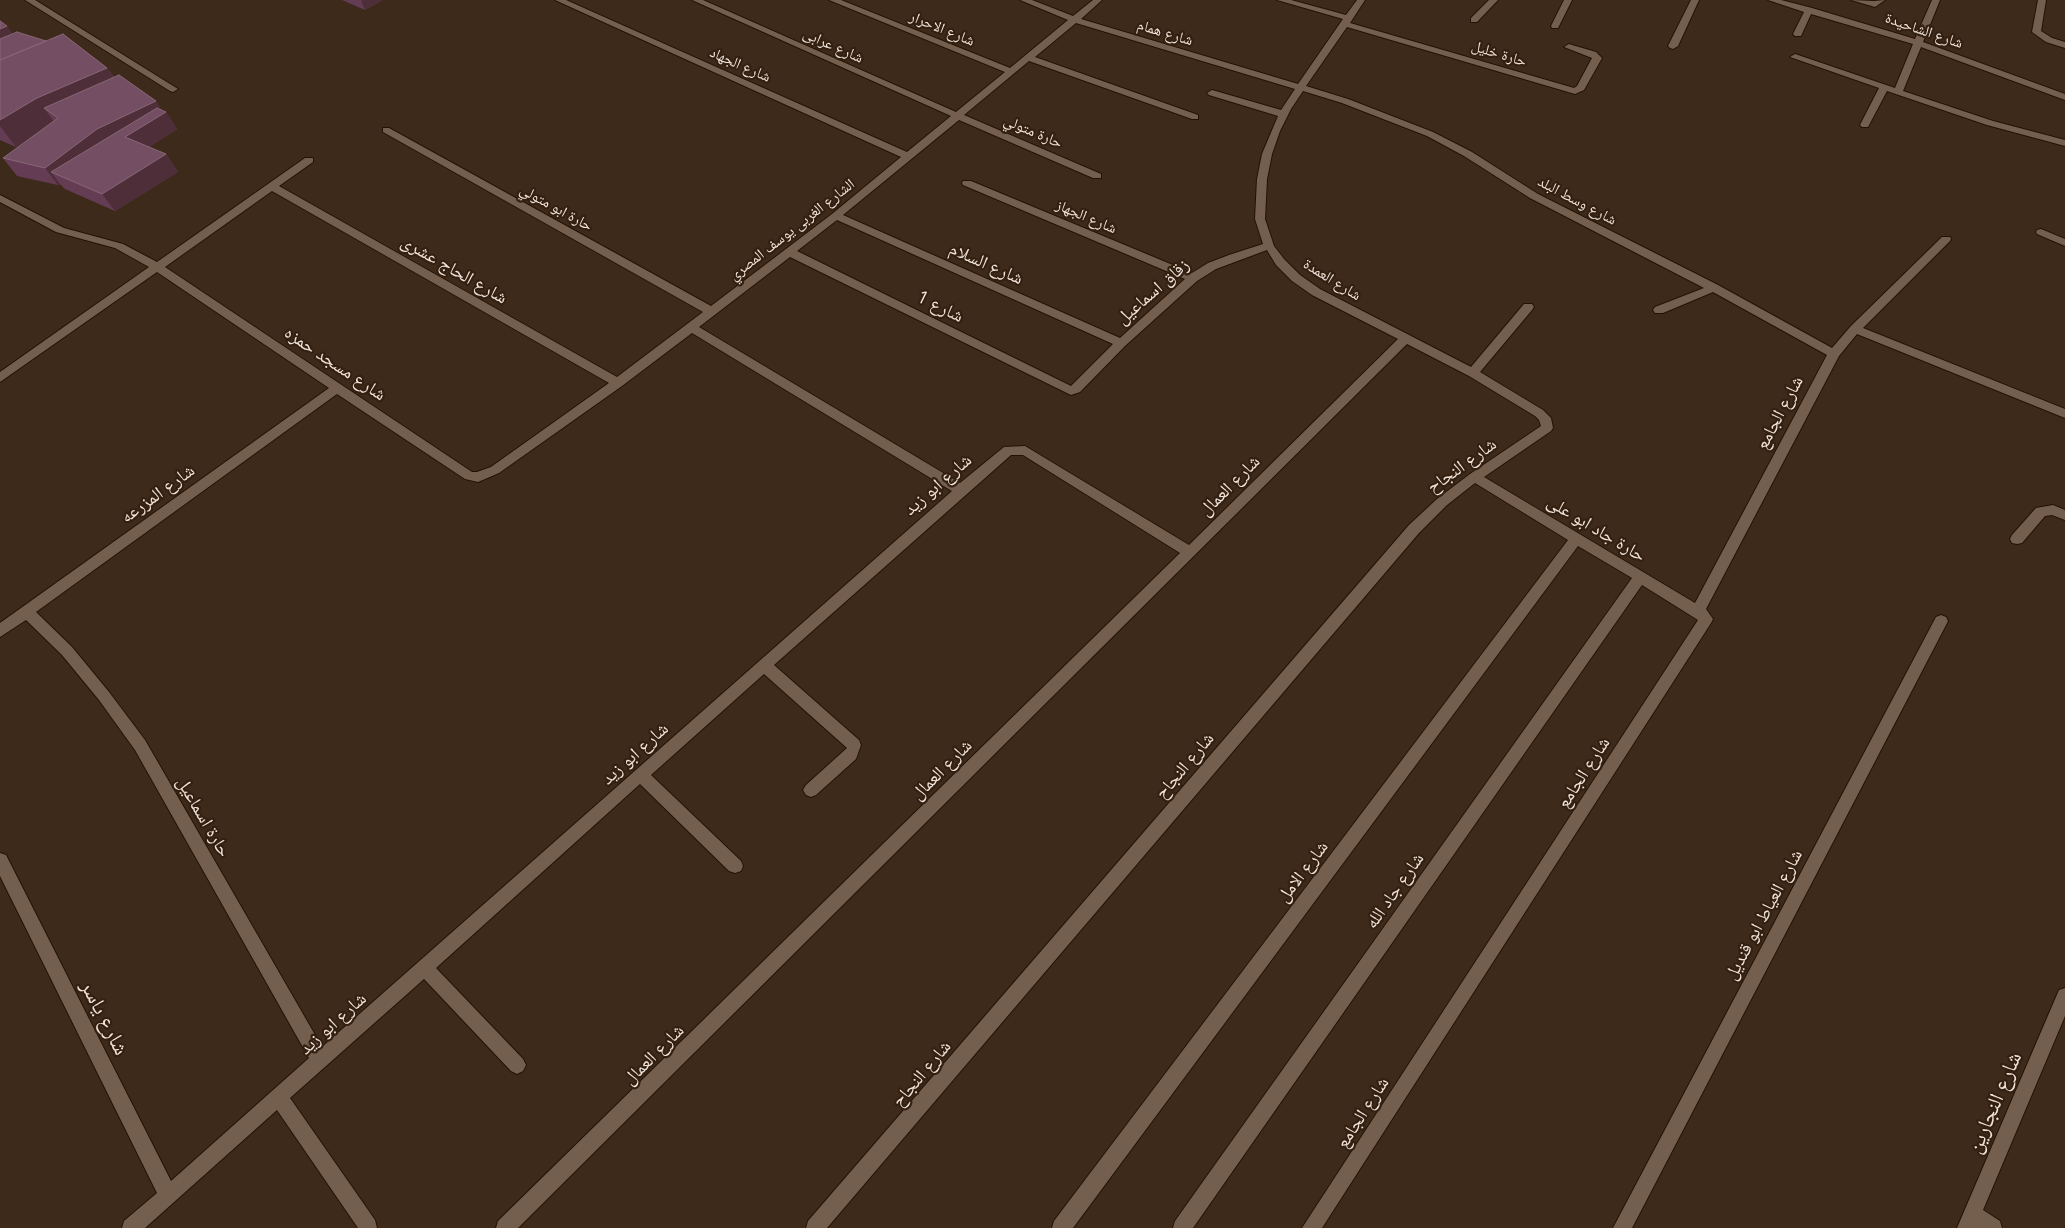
<!DOCTYPE html>
<meta charset="utf-8">
<style>
body{margin:0}
canvas{display:block;background:#3d2a1b}
</style>
<canvas width="2065" height="1228"></canvas>
<script>
const ctx = document.querySelector('canvas').getContext('2d');
ctx.lineJoin = 'round';
function shape(rows) {
  const path = new Path2D();
  for (const r of rows) {
    path.moveTo(r[0], r[1]);
    for (let i = 2; i < r.length; i += 2) path.lineTo(r[i], r[i + 1]);
  }
  return path;
}
function stroke(path, color, width, dash) {
  ctx.strokeStyle = color;
  ctx.lineWidth = width;
  ctx.lineCap = dash ? 'butt' : 'round';
  ctx.setLineDash(dash || []);
  ctx.stroke(path);
}
function fill(path, color) {
  ctx.fillStyle = color;
  ctx.fill(path, 'evenodd');
}
function write(font, color, halo, rows, align = 'center') {
  ctx.font = font + ' "Open Sans","Noto Naskh Arabic",sans-serif';
  ctx.lineWidth = 4.5;
  ctx.setLineDash([]);
  ctx.textBaseline = 'middle';
  ctx.strokeStyle = halo;
  ctx.fillStyle = color;
  for (const [text, x, y, turn = 0] of rows) {
    ctx.save();
    ctx.translate(x, y);
    ctx.rotate((+turn || 0) * Math.PI / 180);
    ctx.textAlign = isNaN(turn) ? turn : align;
    if (halo) ctx.strokeText(text, 0, 0);
    ctx.fillText(text, 0, 0);
    ctx.restore();
  }
}
const service = shape([
 [25,0,35,0,178,89,173,92,170,91,25,0]
]);
const minor = shape([
 [555,0,566,0,907,152,951,116,692,0,703,0,956,112,1005,72,829,0,841,0,1010,68,1068,20,1020,0,1032,0,1073,16,1093,0,1102,0,1081,19,1298,84,1343,19,1277,0,1291,0,1346,15,1357,0,1365,0,1350,23,1574,88,1577,86,1592,58,1564,47,1569,44,1572,45,1596,52,1602,58,1584,90,1575,94,1347,27,1306,86,1348,99,1433,132,1472,152,1538,194,1718,285,1832,348,1851,326,1942,237,1950,237,1951,239,1950,241,1863,328,2065,409,2065,418,1857,334,1839,356,1706,609,1713,619,1711,623,1322,1228,1302,1228,1698,620,1642,585,1193,1228,1173,1228,1175,1221,1632,578,1578,546,1073,1228,1052,1228,1054,1221,1568,540,1475,483,1447,505,1419,533,827,1228,806,1228,808,1221,1409,525,1437,499,1470,474,1541,426,1539,420,1535,416,1469,376,1407,344,518,1228,496,1228,498,1221,1180,553,1023,455,1011,455,774,665,859,740,861,745,856,759,816,795,811,797,806,795,803,790,806,785,847,748,764,674,651,775,741,861,743,866,741,871,735,873,729,871,640,784,436,968,523,1059,526,1065,523,1071,517,1074,511,1071,424,979,290,1098,375,1220,377,1228,358,1228,277,1110,145,1228,122,1228,124,1221,157,1193,0,876,0,853,6,855,171,1181,309,1058,135,750,99,700,62,655,26,620,0,637,0,623,329,388,157,272,0,382,0,372,149,267,115,248,56,232,0,202,0,195,64,228,123,244,157,262,305,158,313,158,313,162,279,186,617,377,703,312,383,132,383,128,389,128,711,306,832,214,901,157,555,0],
 [1076,23,1295,89,1281,110,1212,90,1207,93,1209,95,1278,116,1262,154,1257,179,1255,219,1263,244,1229,255,1208,263,1192,273,971,181,963,181,962,183,963,185,1185,279,1120,338,843,215,959,120,1093,178,1101,178,1101,174,964,115,1029,61,1192,119,1198,119,1198,115,1035,57,1076,23],
 [1303,91,1342,103,1427,136,1464,156,1530,198,1704,288,1655,307,1653,310,1655,313,1663,313,1713,292,1827,355,1695,603,1484,477,1551,431,1553,428,1551,418,1543,410,1480,372,1532,310,1534,307,1532,304,1524,304,1471,367,1320,289,1300,275,1284,259,1274,246,1265,219,1267,179,1272,154,1280,131,1291,109,1303,91],
 [272,191,609,383,491,467,477,472,472,472,165,267,272,191],
 [837,220,1113,344,1071,386,797,251,837,220],
 [1267,250,1276,265,1292,281,1312,295,1398,339,1189,545,1025,446,1004,447,960,483,699,327,790,257,1071,395,1080,392,1125,346,1197,281,1216,269,1267,250],
 [692,333,952,491,322,1047,145,740,109,692,72,647,36,612,337,394,465,479,478,482,499,473,622,386,692,333],
 [1489,0,1498,0,1477,22,1471,22,1471,18,1489,0],
 [1564,0,1572,0,1558,28,1552,28,1551,26,1564,0],
 [1691,0,1699,0,1678,46,1673,49,1670,48,1668,46,1691,0],
 [1768,0,1781,0,1812,8,1915,39,1932,0,1940,0,1923,42,2065,94,2065,100,1921,47,1903,91,1993,121,2065,140,2065,146,1987,125,1887,91,1868,127,1862,127,1860,125,1879,88,1790,57,1795,54,1798,55,1895,88,1913,44,1811,14,1801,36,1795,36,1793,34,1804,12,1768,0],
 [1851,0,1874,1,1885,0,1875,7,1851,0],
 [2038,0,2046,0,2041,31,2052,38,2065,42,2065,48,2046,42,2032,32,2038,0],
 [2041,229,2065,239,2065,246,2037,234,2036,232,2037,230,2041,229],
 [2053,505,2065,510,2065,520,2052,515,2045,516,2022,543,2017,544,2012,543,2010,539,2012,535,2036,508,2053,505],
 [1941,615,1946,617,1948,621,1946,625,1632,1228,1613,1228,1936,617,1941,615],
 [2065,988,2065,1016,1983,1210,2000,1221,2002,1228,1957,1228,2059,990,2065,988]
]);
stroke(service, '#231204', 2);
stroke(minor, '#231204', 2);
fill(service, '#745f4e');
fill(minor, '#745f4e');
fill(shape([
 [342,0,383,0,365,10],
 [0,21,7,26,12,34,107,68,114,77,163,111,166,112,177,129,149,147,166,154,178,172,115,211,65,189,60,184,58,185,17,176,3,158,36,134,16,147,0,140]
]), '#643d55');
fill(shape([
 [363,0,383,0,365,10,361,1],
 [7,26,19,44,0,51,0,29],
 [107,68,124,93,44,108,55,123,16,147,0,126,0,120,37,98],
 [156,101,164,113,166,112,177,129,137,154,51,172,60,184,58,185,45,168,97,129],
 [166,154,178,172,115,211,102,194]
]), '#4e2e38');
const building = shape([
 [0,21,7,26,0,29,0,21],
 [17,32,46,41,0,60,0,39,17,32],
 [63,34,107,68,37,98,0,120,0,60,63,34],
 [119,75,156,101,97,129,45,168,3,158,58,118,44,108,119,75],
 [157,108,166,112,125,137,166,154,102,194,51,172,157,108]
]);
fill(building, '#744f63');
stroke(building, '#876676', 1);
write('15px', '#f0e3d9', '#332011', [
 ["شارع الاحرار",942,29,22],
 ["شارع الشاحيدة",1924,31,19],
 ["شارع همام",1165,33,17],
 ["شارع عرابى",833,46,24],
 ["حارة خليل",1499,54,17],
 ["شارع الجهاد",740,65,24],
 ["حارة متولي",1033,132,23],
 ["شارع وسط البلد",1577,201,28],
 ["حارة ابو متولي",556,208,29],
 ["شارع الجهاز",1086,217,23],
 ["الشارع الغربى يوسف المصري",792,230,-38],
 ["شارع العمدة",1332,280,32]
]);
write('18px', '#f0e3d9', '#332011', [
 ["شارع السلام",986,264,24],
 ["شارع الحاج عشرى",454,270,30],
 ["زقاق اسماعيل",1153,292,-41],
 ["شارع 1",940,307,26],
 ["شارع مسجد حمزه",335,364,34],
 ["شارع الجامع",1780,413,-62],
 ["شارع النجاح",1462,466,-36],
 ["شارع ابو زيد",938,485,-41],
 ["شارع العمال",1230,486,-45],
 ["شارع المزرعه",158,494,-36],
 ["حارة جاد ابو على",1596,529,31],
 ["شارع ابو زيد",635,754,-42],
 ["شارع النجاح",1185,766,-50],
 ["شارع العمال",942,770,-45],
 ["شارع الجامع",1584,773,-57],
 ["حارة اسماعيل",203,817,60],
 ["شارع الامل",1303,872,-53],
 ["شارع جاد الله",1395,891,-55],
 ["شارع العياط ابو قنديل",1764,915,-62],
 ["شارع ابو زيد",333,1024,-42],
 ["شارع العمال",654,1055,-45],
 ["شارع النجاح",922,1074,-50],
 ["شارع الجامع",1363,1113,-57]
]);
write('21px', '#f0e3d9', '#332011', [
 ["شارع ياسر",104,1018,63],
 ["شارع النجارين",1995,1103,-67]
]);
</script>
